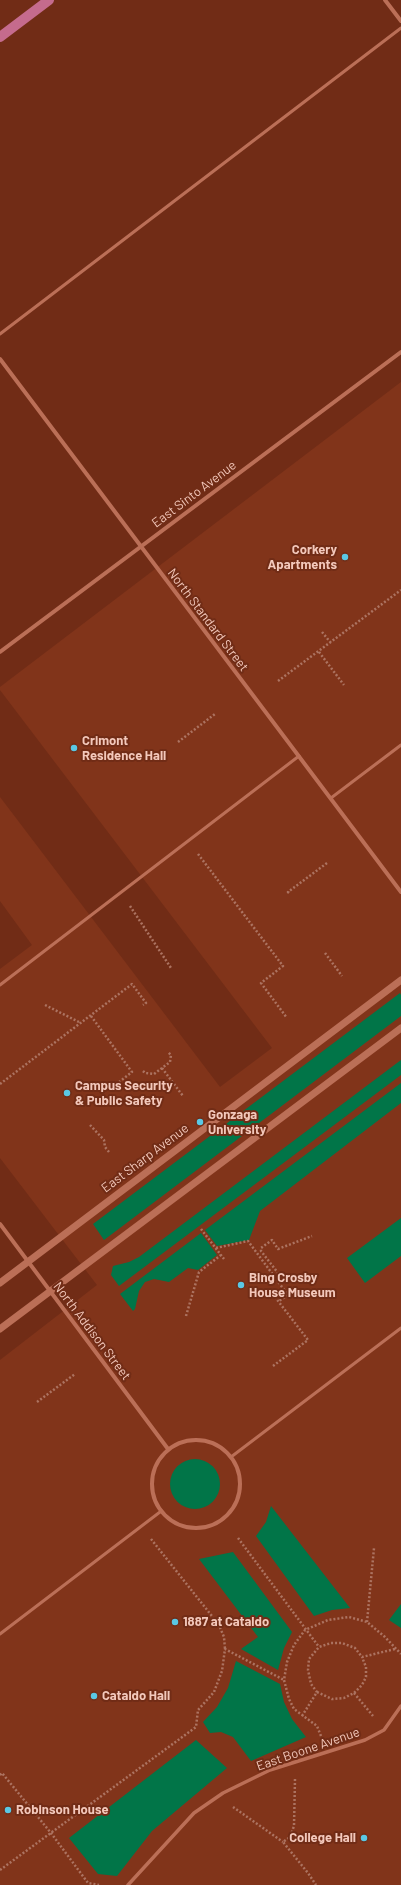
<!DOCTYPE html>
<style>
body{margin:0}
canvas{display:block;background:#712c16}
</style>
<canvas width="401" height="1885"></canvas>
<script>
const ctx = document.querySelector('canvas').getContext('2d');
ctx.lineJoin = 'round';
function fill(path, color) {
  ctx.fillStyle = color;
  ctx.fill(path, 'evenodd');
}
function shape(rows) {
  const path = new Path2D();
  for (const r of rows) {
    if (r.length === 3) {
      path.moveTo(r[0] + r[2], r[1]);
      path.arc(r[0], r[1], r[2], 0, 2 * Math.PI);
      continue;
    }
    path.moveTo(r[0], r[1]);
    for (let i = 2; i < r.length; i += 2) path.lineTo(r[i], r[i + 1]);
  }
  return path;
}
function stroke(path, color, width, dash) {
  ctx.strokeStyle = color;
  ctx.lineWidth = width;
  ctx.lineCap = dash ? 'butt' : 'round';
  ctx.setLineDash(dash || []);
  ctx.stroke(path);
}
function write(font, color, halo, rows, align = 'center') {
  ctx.font = font + ' Barlow,sans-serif';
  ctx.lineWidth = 4;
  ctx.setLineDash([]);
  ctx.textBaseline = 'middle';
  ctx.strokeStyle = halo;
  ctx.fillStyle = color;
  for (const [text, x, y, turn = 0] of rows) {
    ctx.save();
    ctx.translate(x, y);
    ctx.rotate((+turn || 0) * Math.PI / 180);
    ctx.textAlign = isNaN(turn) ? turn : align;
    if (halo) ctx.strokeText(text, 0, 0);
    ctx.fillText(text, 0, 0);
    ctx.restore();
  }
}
fill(shape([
 [401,382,401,1885,0,1885,0,1360,97,1285,0,1158,0,969,32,945,0,901,0,797,220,1087,272,1048,0,690,0,687]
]), '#81341a');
fill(shape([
 [400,993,401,995,401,1016,104,1240,93,1224],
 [401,1060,401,1075,119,1286,111,1275,113,1266,129,1262,139,1257],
 [401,1083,401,1103,260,1211,249,1240,217,1246,205,1230],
 [401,1218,401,1256,365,1283,347,1258],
 [201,1233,217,1255,198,1270,188,1268,169,1282,154,1279,145,1282,139,1291,135,1309,133,1311,120,1294],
 [195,1484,25],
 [271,1506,350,1608,332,1610,314,1616,256,1536,266,1522],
 [233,1552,292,1632,284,1648,278,1670,241,1649,258,1637,199,1559],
 [401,1604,401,1628,389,1620],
 [236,1661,280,1684,284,1702,292,1719,306,1737,251,1761,233,1737,221,1732,210,1733,203,1722,217,1707,228,1688],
 [196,1740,227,1768,152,1831,117,1876,98,1874,69,1838]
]), '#017548');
stroke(shape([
 [322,632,331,643],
 [319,652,344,685],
 [278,681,401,590],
 [178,742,215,714],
 [198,854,283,966,261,983,287,1018],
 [289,893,288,892,327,863],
 [130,906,171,968],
 [325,953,342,976],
 [45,1005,81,1023],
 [91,1016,132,1072,110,1089],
 [162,1068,183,1096],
 [143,1071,145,1073,154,1074,170,1062,171,1055,168,1052],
 [0,1084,132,984,146,1003,143,1005],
 [90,1125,104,1140,105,1147,109,1152],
 [201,1229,224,1259],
 [216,1248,248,1241,288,1295,279,1301],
 [274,1276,278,1273,261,1251,261,1248,272,1240,278,1249,312,1236],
 [186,1316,199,1272,221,1255],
 [273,1366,308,1340,275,1297],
 [37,1402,75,1374],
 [238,1538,319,1647],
 [151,1539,219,1625,224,1637,225,1649],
 [367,1622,374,1548],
 [317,1692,332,1699,344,1698,354,1693,362,1685,366,1677,366,1667,362,1657],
 [354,1693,373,1716],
 [302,1716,317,1692,311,1684,308,1670,309,1659,319,1647,331,1643,342,1643,355,1648,362,1657,395,1649],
 [321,1736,317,1726,294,1709,289,1699,284,1680,287,1662,294,1645,305,1630,328,1620,349,1617,367,1622,385,1637,401,1654],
 [0,1775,2,1773,51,1833,88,1883,99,1885],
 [295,1779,294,1826,290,1837,283,1842,308,1873,316,1885],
 [233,1807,283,1842],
 [0,1870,196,1727,198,1710,214,1692,222,1671,225,1649,284,1680]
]), '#ac7361', 2.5, [2, 2]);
stroke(shape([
 [0,334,401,28],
 [331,798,401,745],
 [0,985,299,756],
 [231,1457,401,1328],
 [0,1634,160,1512]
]), '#bb6f57', 3);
stroke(shape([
 [128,1885,194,1813,223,1793,270,1770,365,1740,384,1730,401,1706]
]), '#bb6f57', 3.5);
stroke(shape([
 [385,0,401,21],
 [0,359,401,892],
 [0,652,401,352],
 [0,1224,168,1449],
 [196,1484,44]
]), '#bb6f57', 4);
stroke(shape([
 [0,1283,401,980],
 [0,1329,401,1028]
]), '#bb6f57', 7);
stroke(shape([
 [0,37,49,0]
]), '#c56b8d', 10);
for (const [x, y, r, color] of [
 [345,557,4,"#5ac8e5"],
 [74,748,4,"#5ac8e5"],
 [67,1093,4,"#5ac8e5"],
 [200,1122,4,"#5ac8e5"],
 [241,1285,4,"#5ac8e5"],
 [175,1622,4,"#5ac8e5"],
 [94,1696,4,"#5ac8e5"],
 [8,1810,4,"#5ac8e5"],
 [364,1838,4,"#5ac8e5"]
]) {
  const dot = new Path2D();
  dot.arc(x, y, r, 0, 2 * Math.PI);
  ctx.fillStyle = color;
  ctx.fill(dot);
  stroke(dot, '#712c16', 1.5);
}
write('13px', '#f3c8bb', '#712c16', [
 ["East Sinto Avenue",194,494,-37],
 ["North Standard Street",208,620,53],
 ["East Sharp Avenue",145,1158,-37],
 ["North Addison Street",92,1331,53],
 ["East Boone Avenue",308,1749,-19]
]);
write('bold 13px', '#f3c8bb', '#712c16', [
 ["Corkery",337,550,"right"],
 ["Apartments",337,565,"right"],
 ["Crimont",82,741],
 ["Residence Hall",82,756],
 ["Campus Security",75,1086],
 ["& Public Safety",75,1101],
 ["Gonzaga",208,1115],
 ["University",208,1130],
 ["Bing Crosby",249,1278],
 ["House Museum",249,1293],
 ["1887 at Cataldo",183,1622],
 ["Cataldo Hall",102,1696],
 ["Robinson House",16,1810],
 ["College Hall",356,1838,"right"]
], 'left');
</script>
